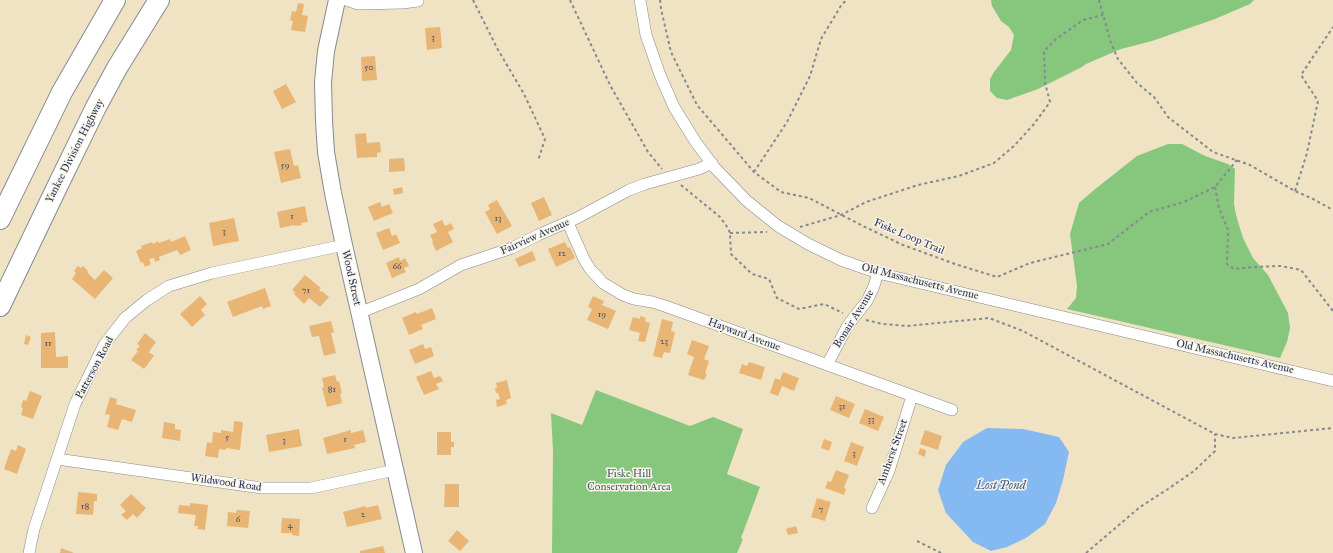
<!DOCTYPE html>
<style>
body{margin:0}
canvas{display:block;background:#efe3c4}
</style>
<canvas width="1333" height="553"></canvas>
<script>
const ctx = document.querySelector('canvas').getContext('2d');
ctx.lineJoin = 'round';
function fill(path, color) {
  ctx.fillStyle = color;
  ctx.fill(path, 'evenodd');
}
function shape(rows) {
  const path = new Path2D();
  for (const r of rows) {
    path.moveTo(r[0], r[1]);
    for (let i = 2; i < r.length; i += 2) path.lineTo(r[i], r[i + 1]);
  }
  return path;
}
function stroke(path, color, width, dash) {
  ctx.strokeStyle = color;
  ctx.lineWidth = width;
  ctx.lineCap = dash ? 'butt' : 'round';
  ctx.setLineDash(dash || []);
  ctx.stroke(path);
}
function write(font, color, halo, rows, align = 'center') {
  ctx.font = font + ' "IM FELL Great Primer",serif';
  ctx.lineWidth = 3;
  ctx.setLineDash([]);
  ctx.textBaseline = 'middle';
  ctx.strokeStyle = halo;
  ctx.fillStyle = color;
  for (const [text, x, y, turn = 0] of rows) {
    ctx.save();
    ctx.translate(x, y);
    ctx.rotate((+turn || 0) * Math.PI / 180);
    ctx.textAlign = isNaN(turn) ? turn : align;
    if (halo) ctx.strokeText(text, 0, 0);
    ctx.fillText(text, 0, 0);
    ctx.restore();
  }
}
fill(shape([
 [991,0,1254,0,1250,4,1215,19,1152,41,1121,49,1086,64,1082,67,1038,89,1007,100,997,98,990,91,990,79,994,72,1011,50,1014,35,1009,27,1001,21,992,6],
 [1168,144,1182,144,1205,156,1228,164,1235,169,1234,204,1236,215,1243,238,1253,258,1268,275,1288,313,1290,328,1287,342,1280,358,1067,309,1076,298,1077,286,1070,234,1079,203,1094,190,1137,156],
 [596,390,690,426,713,417,743,429,727,474,760,487,741,538,743,539,737,553,552,553,553,451,551,413,582,425]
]), '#87c67d');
fill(shape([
 [987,428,1023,429,1059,437,1069,452,1063,480,1056,503,1045,524,1026,538,1007,547,991,551,973,542,946,513,938,490,946,465,963,442]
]), '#84b9f2');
fill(shape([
 [298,3,304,4,302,15,308,16,305,32,291,30,293,21,290,20,292,11,296,12],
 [440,27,442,48,427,50,425,28],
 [375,56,377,80,362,81,361,57],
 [286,84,296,102,282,109,273,91],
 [366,133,367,143,380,142,381,152,377,153,377,157,357,158,355,134],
 [290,149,294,166,298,165,301,178,281,183,274,152],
 [404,158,405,171,389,172,389,159],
 [402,187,403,193,394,195,393,189],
 [544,197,552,215,539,221,531,203],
 [497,200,512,226,497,234,485,212,490,209,488,205],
 [380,202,382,207,389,204,393,213,374,221,368,207],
 [305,206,308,222,301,223,302,225,295,226,295,225,280,228,277,212],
 [234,218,239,241,213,246,209,223],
 [442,220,445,226,451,223,454,229,448,232,453,242,436,251,432,242,433,241,430,235,437,232,433,224],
 [389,228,392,236,396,234,400,243,383,250,376,233],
 [185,236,191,250,180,255,177,250,159,257,160,260,155,262,154,258,149,259,151,264,145,267,143,262,141,263,136,251,142,248,141,246,152,242,153,244,158,241,159,243,170,239,171,242],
 [565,242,568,248,570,247,575,258,556,267,548,249],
 [532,251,536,260,519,267,515,259],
 [399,257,400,261,405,258,409,266,404,268,406,272,392,278,386,263],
 [78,266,81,268,83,266,88,271,87,272,95,280,104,270,113,278,95,299,72,279,76,273,74,271],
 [305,275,321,288,319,290,321,292,322,291,329,297,320,307,309,298,304,304,294,294,295,292,292,290],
 [265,288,271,306,263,309,262,306,233,317,227,302],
 [200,296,207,304,201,310,205,315,192,327,180,314],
 [593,296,604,301,602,305,616,311,608,329,587,320,592,309,588,307],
 [432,308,436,319,421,325,423,329,409,335,402,318,416,312,417,314],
 [640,316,646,318,645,321,650,323,645,342,638,341,640,333,629,330,633,317,640,319],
 [662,319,673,322,671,331,675,332,670,353,664,352,662,358,653,356],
 [331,321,334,332,331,333,336,353,324,356,319,336,312,337,309,326],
 [55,332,56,357,68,356,68,368,41,368,41,333],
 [145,333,156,342,149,352,154,356,144,369,131,360,138,351,136,350,140,346,137,344],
 [26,335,31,337,28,345,24,344],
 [692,340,709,346,704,359,709,361,705,373,707,374,704,380,688,375,694,357,687,354],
 [423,344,425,349,431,347,434,356,415,364,409,350],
 [749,362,765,367,761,380,739,373,742,364,747,366],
 [431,371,434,378,440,376,443,381,436,384,439,389,424,395,416,377],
 [783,372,799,378,794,391,782,386,778,396,770,393,775,378,780,380],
 [335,375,337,382,339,381,342,393,340,394,342,403,327,407,322,388,324,387,322,378],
 [507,380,511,398,506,400,507,404,497,407,496,400,500,399,498,393,496,393,495,388,497,388,496,383],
 [30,391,42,396,33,419,21,415,23,408,21,407,23,400,26,401],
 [836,396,855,404,849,418,830,410],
 [110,397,117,399,116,404,136,410,132,422,122,419,118,430,107,427,110,415,105,414],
 [865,409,884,417,878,431,859,423],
 [234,421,243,422,240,450,226,448,226,450,219,449,218,458,205,456,207,442,212,443,213,432,221,433,221,430,233,432],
 [164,422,175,424,175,429,181,430,180,441,162,438],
 [299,429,302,446,269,452,266,435],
 [351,430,351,433,363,430,366,442,354,445,355,448,327,454,323,438],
 [925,430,942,436,938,450,920,444],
 [437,432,451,432,451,442,454,442,454,447,451,447,451,455,437,455],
 [824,439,832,442,829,451,821,448],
 [851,442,864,447,857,466,844,461],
 [18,445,26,449,17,474,4,469,11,449,16,451],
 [920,448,926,450,925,457,918,454],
 [836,470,849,475,844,488,846,489,844,495,825,488,828,481,831,482],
 [445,484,459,484,459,507,444,507],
 [78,492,97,494,97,501,94,501,93,515,76,514],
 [131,494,146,508,137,518,133,514,127,520,121,515,126,511,120,505],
 [817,498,831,502,825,521,811,517],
 [190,503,208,505,205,530,197,529,198,526,194,526,196,515,178,513,179,505,190,506],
 [378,505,382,519,347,527,343,512,365,506,366,508],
 [237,510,250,511,248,528,227,526,228,512,236,513],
 [282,518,300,519,299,536,292,535,292,533,281,533],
 [796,526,798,533,788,535,786,529],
 [457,530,469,541,460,551,448,541],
 [383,546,385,553,360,553,360,551],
 [61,548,74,553,60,553]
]), '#e8b575');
const street = shape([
 [346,0,358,4,403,3,418,1],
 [640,0,646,35,660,75,674,107,695,141,715,168,747,201,778,226,808,244,841,260,878,273,1333,381],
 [568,223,584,259,590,269,603,283,623,295,634,299,652,302,665,306,952,410],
 [359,313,419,289,461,265,512,248,538,235,577,218,629,190,645,184,699,169,712,163],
 [827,365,848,325,867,301,874,286,878,273],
 [57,459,262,488,311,488,395,470],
 [872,508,889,471,912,396],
 [29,553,34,529,75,404,104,345,125,318,147,300,169,286,212,273,344,245]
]);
const secondary = shape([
 [337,0,326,51,323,82,324,121,326,152,333,193,344,245,414,553]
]);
const highway = shape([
 [0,219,62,92,115,0],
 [0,306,57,187,96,107,117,68,159,0]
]);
stroke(street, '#858991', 12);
stroke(secondary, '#858991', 18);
stroke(highway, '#858991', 22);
stroke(shape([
 [473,0,497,48,524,94,545,139,538,161],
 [570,0,610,85,648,152,662,169],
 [660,0,661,9,671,52,697,105,754,172,781,192,809,198,865,227,903,245,955,264,997,277,1030,263,1108,244,1149,212,1184,202,1215,187,1237,160],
 [1099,0,1111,43,1118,59,1137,83,1154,97,1168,117,1213,152,1250,165,1295,191,1313,199,1333,210],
 [754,172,787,122,810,76,821,39,842,4,847,0],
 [681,185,720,217,728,228,730,233,731,254,752,274,769,279,777,298,799,309,824,304,843,313],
 [1215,187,1219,208,1228,230,1227,264,1234,269,1254,267,1281,266,1301,270,1333,311],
 [1295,191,1307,153,1318,101,1301,75,1333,27],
 [800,227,841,215,866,202,918,185,959,176,994,163,1014,146,1034,124,1050,102,1045,83,1044,51,1056,39,1083,20,1103,15],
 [730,233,767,232],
 [866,320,883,324,907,326,989,318,1023,331,1215,434,1233,438,1333,428],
 [917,541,941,553],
 [1086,553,1140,507,1168,489,1194,471,1215,451,1215,434]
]), '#858991', 2, [3, 3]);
stroke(street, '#fff', 11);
stroke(secondary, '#fff', 16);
stroke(highway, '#fff', 20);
write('9px', '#4e5064', null, [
 ["3",433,38],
 ["50",369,68],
 ["59",285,166],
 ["1",292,217],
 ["13",498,219],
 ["3",224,232],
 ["12",562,254],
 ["66",397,267],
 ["71",306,291],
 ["19",602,315],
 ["23",664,342],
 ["11",48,344],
 ["81",332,390],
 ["31",842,407],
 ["33",871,420],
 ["5",227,438],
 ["1",345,440],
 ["3",284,441],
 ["3",854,454],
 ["18",85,507],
 ["7",821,510],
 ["2",363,515],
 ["6",238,520],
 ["4",290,526]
]);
write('11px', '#1b2f5e', '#fcf5e5', [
 ["Yankee Division Highway",75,151,-63],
 ["Fairview Avenue",535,237,-24],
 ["Fiske Loop Trail",909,237,23],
 ["Wood Street",351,278,77],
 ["Old Massachusetts Avenue",920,282,14],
 ["Bonair Avenue",854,319,-58],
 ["Hayward Avenue",744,335,20],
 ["Old Massachusetts Avenue",1235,357,13],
 ["Patterson Road",95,368,-62],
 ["Amherst Street",893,452,-70],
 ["Wildwood Road",226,483,8]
]);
write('11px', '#3b5c67', '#fcf5e5', [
 ["Fiske Hill",629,474],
 ["Conservation Area",629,487]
]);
write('italic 12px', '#3a588a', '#fcf5e5', [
 ["Lost Pond",1001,486]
]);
</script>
